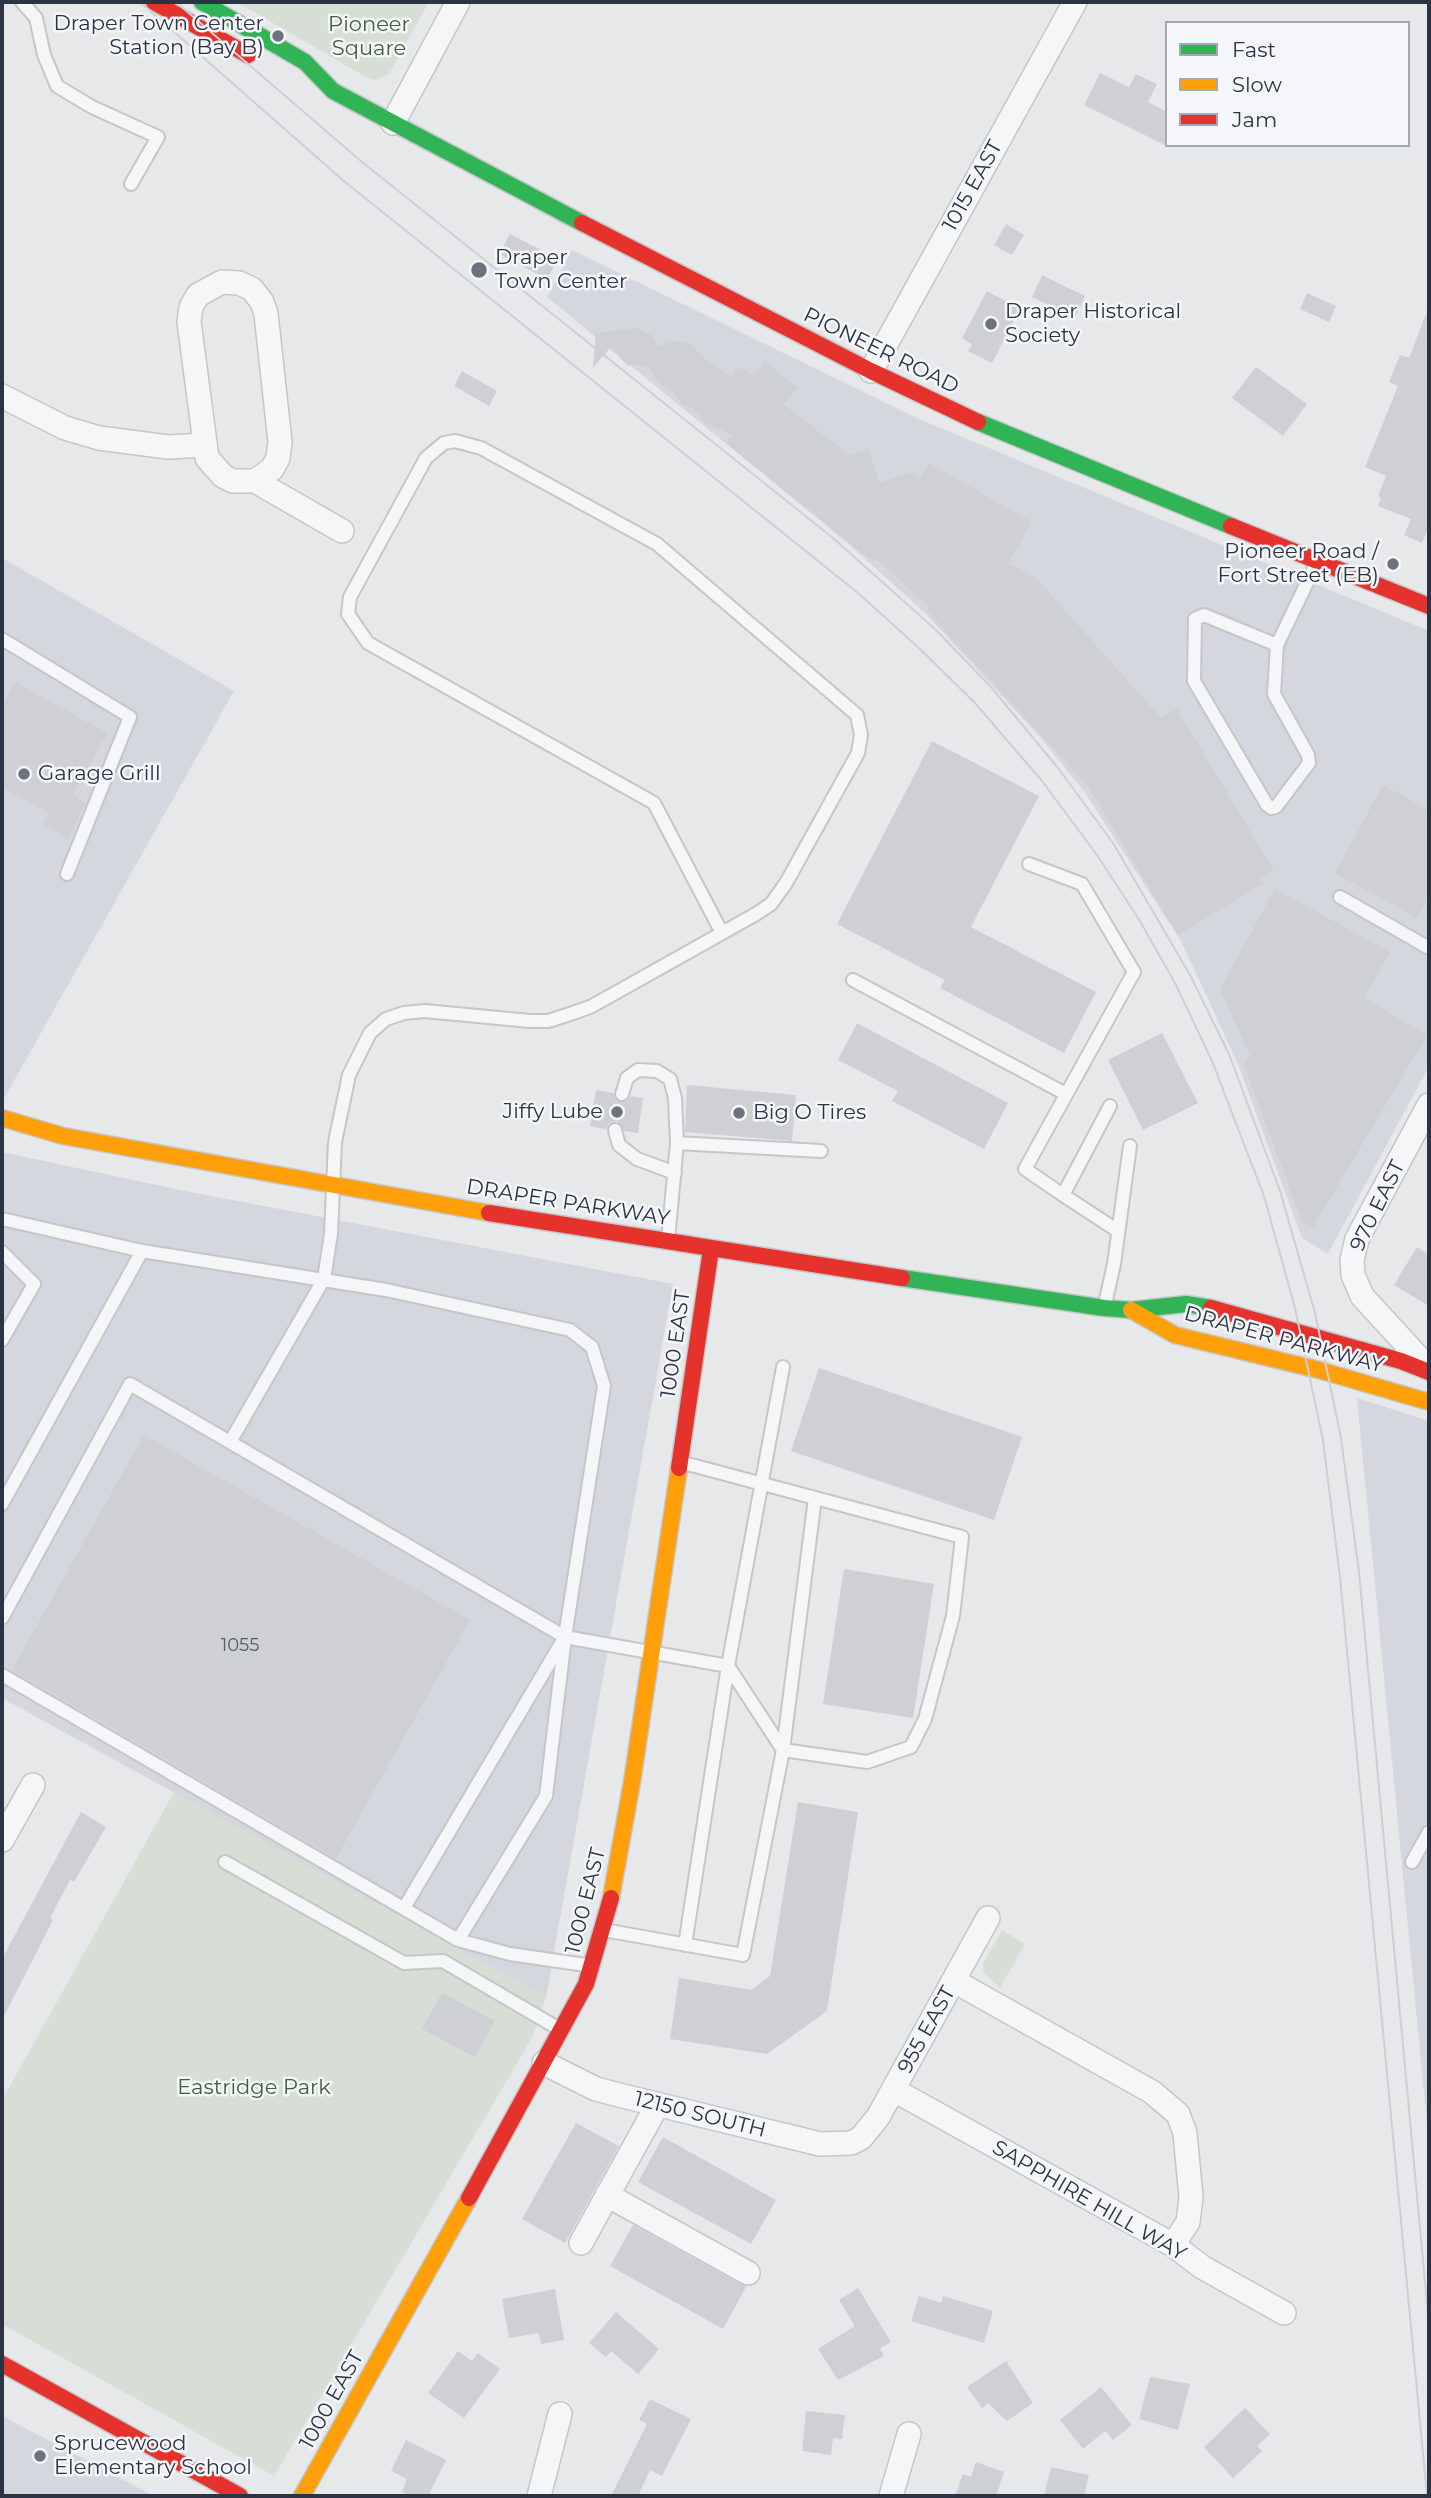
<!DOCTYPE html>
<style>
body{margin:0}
#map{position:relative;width:1431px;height:2498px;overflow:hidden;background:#e6e8ea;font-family:Montserrat,sans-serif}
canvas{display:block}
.frame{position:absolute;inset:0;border:4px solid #2b3445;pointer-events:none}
.legend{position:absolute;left:1165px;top:21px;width:245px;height:126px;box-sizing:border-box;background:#f4f6f9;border:2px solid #a4a8b1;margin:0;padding:9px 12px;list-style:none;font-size:21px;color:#2b3445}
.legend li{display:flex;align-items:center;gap:14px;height:35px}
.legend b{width:35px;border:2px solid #a4a8b1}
</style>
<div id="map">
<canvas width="1431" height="2498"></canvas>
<div class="frame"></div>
<ul class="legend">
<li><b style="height:9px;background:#30b455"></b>Fast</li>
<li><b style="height:9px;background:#ff9f0a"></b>Slow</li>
<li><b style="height:9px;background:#e5322d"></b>Jam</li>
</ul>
</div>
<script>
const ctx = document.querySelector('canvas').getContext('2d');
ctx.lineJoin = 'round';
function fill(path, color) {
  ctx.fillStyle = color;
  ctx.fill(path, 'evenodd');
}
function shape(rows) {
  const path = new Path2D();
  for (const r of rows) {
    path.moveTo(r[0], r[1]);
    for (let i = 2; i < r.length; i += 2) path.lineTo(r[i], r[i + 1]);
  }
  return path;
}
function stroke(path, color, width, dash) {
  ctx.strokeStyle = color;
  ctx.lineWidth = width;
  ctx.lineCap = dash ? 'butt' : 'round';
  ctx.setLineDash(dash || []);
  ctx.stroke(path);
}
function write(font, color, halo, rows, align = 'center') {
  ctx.font = font + ' Montserrat,sans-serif';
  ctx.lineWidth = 5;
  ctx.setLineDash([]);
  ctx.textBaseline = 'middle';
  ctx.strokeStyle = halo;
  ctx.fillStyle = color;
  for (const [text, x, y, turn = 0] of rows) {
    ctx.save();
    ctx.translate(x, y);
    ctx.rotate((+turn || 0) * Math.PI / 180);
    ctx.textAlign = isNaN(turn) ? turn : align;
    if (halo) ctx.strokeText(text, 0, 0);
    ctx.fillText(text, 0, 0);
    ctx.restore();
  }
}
fill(shape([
 [572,250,919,419,1429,631,1429,1066,1328,1254,1302,1238,1238,1064,1181,941,1084,791,1039,736,925,613,851,546,547,297],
 [2,558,234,691,2,1102],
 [2,1152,180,1190,673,1284,546,1997,2,1698],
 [1357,1398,1429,1421,1429,2125,1427,2124],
 [2,2416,154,2496,2,2496]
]), '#d4d7dd');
fill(shape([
 [237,2,429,2,389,74,376,80,366,77],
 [174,1792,546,1997,533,2036,274,2476,2,2324,2,2100],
 [1002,1930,1025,1944,1000,1988,983,1972,983,1963]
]), '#d6ded6');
fill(shape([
 [1100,73,1129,87,1136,74,1157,84,1148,102,1167,112,1167,146,1084,105],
 [1006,224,1024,235,1012,255,994,245],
 [510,234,558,259,547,279,499,254],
 [1042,275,1085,296,1075,318,1032,297],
 [987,291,1020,309,992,363,968,351,972,344,962,338],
 [1307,293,1336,306,1329,322,1300,309],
 [1428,309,1429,527,1422,543,1404,535,1411,519,1378,506,1381,498,1378,496,1386,476,1365,467,1398,386,1389,382,1400,355,1409,358],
 [637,328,651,335,658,346,680,340,691,344,705,359,732,377,738,367,754,376,765,362,798,388,783,404,849,455,868,449,879,483,909,473,920,479,929,463,1032,522,1008,563,1035,577,1161,718,1177,709,1274,871,1259,880,1264,883,1178,935,1088,786,927,611,929,607,876,558,873,562,726,443,733,435,702,421,695,409,683,404,672,391,659,384,649,366,627,365,610,348,593,368,596,333],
 [1256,367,1307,404,1283,436,1232,398],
 [462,371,497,391,489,406,454,386],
 [15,682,107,733,73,795,86,803,68,838,43,824,49,813,2,787,2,707],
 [932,741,1039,796,971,927,1096,992,1064,1053,940,988,945,980,837,924],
 [1383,785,1429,810,1429,895,1417,918,1335,873],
 [1275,889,1390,952,1364,998,1427,1035,1313,1227,1302,1221,1244,1065,1250,1055,1220,989],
 [857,1023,1008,1103,984,1149,892,1101,898,1091,838,1060],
 [1162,1033,1198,1103,1143,1130,1108,1060],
 [687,1085,796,1095,792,1141,685,1132],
 [596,1090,613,1093,620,1102,627,1101,631,1096,643,1098,638,1133,624,1131,617,1121,609,1123,606,1129,590,1126],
 [1417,1247,1429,1255,1429,1306,1394,1285],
 [819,1368,1022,1437,994,1520,791,1451],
 [144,1435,470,1620,336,1858,12,1670],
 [844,1569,934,1584,913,1718,823,1704],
 [798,1802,858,1812,827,2011,767,2054,670,2039,679,1978,751,1990,770,1976],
 [81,1812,106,1827,74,1882,70,1880,50,1918,53,1920,2,2020,2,1959],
 [442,1993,495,2021,475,2057,422,2029],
 [576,2123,619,2146,565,2243,522,2219],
 [663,2137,776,2200,751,2244,638,2182],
 [633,2225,746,2287,723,2329,610,2266],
 [858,2288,891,2342,880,2349,884,2356,838,2380,818,2349,855,2326,839,2300],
 [555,2289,564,2340,541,2344,539,2333,509,2338,502,2299],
 [919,2296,941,2303,943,2296,993,2311,984,2343,911,2321],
 [616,2312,659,2349,638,2374,611,2351,606,2357,589,2343],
 [458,2351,472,2361,478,2353,500,2369,464,2418,428,2393],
 [1006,2361,1033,2403,1007,2421,988,2403,982,2408,967,2387],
 [1150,2377,1190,2384,1178,2430,1139,2419],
 [1101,2387,1132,2425,1113,2440,1105,2431,1083,2449,1060,2420],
 [650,2399,691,2419,662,2476,650,2470,638,2496,611,2496,647,2424,639,2420],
 [1245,2408,1270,2434,1257,2446,1262,2451,1233,2478,1204,2447],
 [806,2411,845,2415,842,2439,833,2438,831,2455,802,2451],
 [406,2440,446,2460,428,2496,411,2496,402,2492,407,2479,391,2471],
 [976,2462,1004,2472,996,2496,955,2496,963,2474,971,2477],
 [1051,2467,1089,2475,1084,2496,1044,2496]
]), '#ced0d3');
const lane = shape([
 [22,2,36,18,44,55,57,86,92,107,158,137,131,184],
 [2,639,130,717,67,874],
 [1277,645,1274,694,1308,755,1309,763,1276,807,1271,808,1267,805,1194,681,1195,619,1204,615,1277,645,1317,562],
 [1029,864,1082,884,1134,972,1025,1169,1063,1195,1110,1106],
 [1340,897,1429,948],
 [853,980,1064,1093],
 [622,1094,627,1078,638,1070,657,1071,670,1079,675,1098,677,1143],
 [615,1130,619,1145,637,1159,675,1173],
 [1063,1195,1118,1231],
 [2,1219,142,1251],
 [668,1240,677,1143,821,1151],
 [2,1252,34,1284,2,1340],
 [1105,1304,1114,1264,1130,1146],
 [230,1442,324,1279,331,1234,335,1142,349,1075,370,1033,386,1019,404,1013,425,1011,530,1021,548,1021,567,1015,590,1007,610,996,756,914,771,904,786,883,858,753,861,735,857,715,657,544,481,448,455,441,444,443,426,458,350,597,348,614,368,643,654,803,722,933],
 [2,1504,142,1251,386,1290,570,1330,592,1347,604,1386,565,1637,546,1796,458,1940],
 [2,1618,130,1384,565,1637,728,1666,783,1750,867,1762,911,1747,925,1719,953,1616,962,1537,680,1462],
 [2,1675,458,1940,510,1954,592,1966],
 [225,1862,404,1963,443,1961,561,2030],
 [1412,1862,1429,1832],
 [404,1908,563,1640],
 [604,1930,743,1955,783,1750,815,1498],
 [685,1945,728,1666,783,1367]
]);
const street = shape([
 [393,123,458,2],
 [871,371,1075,2],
 [2,396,65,428,99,438,168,447,204,445],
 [255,481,272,469,278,458,280,442,266,314,262,302,252,289,239,283,222,282,198,295,191,307,189,322,207,458,223,476,233,481,255,481,342,531],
 [1427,1367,1362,1296,1353,1275,1352,1260,1357,1239,1429,1105],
 [2,1840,33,1785],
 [954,1981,1152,2092,1178,2114,1185,2133,1191,2197,1188,2222,1173,2245],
 [544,2063,596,2089,623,2096,820,2144,851,2143,861,2138,878,2117,988,1918],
 [894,2090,1173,2245,1202,2267,1284,2313],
 [607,2195,748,2273],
 [581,2243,658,2104],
 [539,2496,560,2414],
 [891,2496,909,2434]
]);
const fast = shape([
 [202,2,305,62,333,91,582,223],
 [978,422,1231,526],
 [902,1278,1104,1308,1131,1310,1186,1304,1211,1308]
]);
const slow = shape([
 [2,1118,63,1136,489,1213],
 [1131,1310,1175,1335,1319,1370,1429,1402],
 [611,1898,632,1782,679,1468],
 [302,2496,469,2198]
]);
const jam = shape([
 [154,2,248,55],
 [582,223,871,371,978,422],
 [1231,526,1429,606],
 [489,1213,902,1278],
 [1211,1308,1401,1361,1429,1372],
 [679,1468,711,1249],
 [469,2198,586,1984,611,1898],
 [2,2364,240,2496]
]);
stroke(lane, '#c4c6c8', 16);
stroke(street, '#c4c6c8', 26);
stroke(fast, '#c4c6c8', 19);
stroke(slow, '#c4c6c8', 19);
stroke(jam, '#c4c6c8', 19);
stroke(lane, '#f5f6f7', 12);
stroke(street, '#f5f6f7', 23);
stroke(fast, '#30b455', 16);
stroke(slow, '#ff9f0a', 16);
stroke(jam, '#e5322d', 16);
stroke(shape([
 [140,2,345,182,858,593,921,650,975,703,1042,781,1097,855,1140,921,1175,983,1212,1061,1264,1196,1295,1308,1323,1440,1340,1577,1427,2496],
 [176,2,362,162,833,538,937,631,991,687,1058,768,1113,843,1190,975,1229,1054,1280,1191,1315,1313,1341,1438,1359,1572,1429,2325]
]), '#cecfd2', 2);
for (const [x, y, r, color] of [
 [278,36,7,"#6c737f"],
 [479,270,9,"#6c737f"],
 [991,324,7,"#6c737f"],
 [1393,564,7,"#6c737f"],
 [24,774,7,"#6c737f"],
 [617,1112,7,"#6c737f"],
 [739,1113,7,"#6c737f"],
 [40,2456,7,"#6c737f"]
]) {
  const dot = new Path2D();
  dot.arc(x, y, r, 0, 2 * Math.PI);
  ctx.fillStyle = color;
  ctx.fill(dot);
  stroke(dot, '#f4f6f9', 2.5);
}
write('18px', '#545c69', null, [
 ["1055",240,1646]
]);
write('21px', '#2b3445', '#f4f6f9', [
 ["Draper Town Center",264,24,"right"],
 ["Station (Bay B)",264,48,"right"],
 ["Draper",495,258],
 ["Town Center",495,282],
 ["Draper Historical",1005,312],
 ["Society",1005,336],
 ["Pioneer Road /",1379,552,"right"],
 ["Fort Street (EB)",1379,576,"right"],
 ["Garage Grill",38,774],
 ["Jiffy Lube",603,1112,"right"],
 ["Big O Tires",753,1113],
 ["Sprucewood",54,2444],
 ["Elementary School",54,2468]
], 'left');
write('21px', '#3f6138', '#f4f6f9', [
 ["Pioneer",369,25],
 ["Square",369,49],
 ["Eastridge Park",254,2088]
]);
write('21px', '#2b3445', '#f4f6f9', [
 ["1015 EAST",973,186,-61],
 ["PIONEER ROAD",881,351,26],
 ["DRAPER PARKWAY",568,1203,9],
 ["970 EAST",1378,1206,-64],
 ["DRAPER PARKWAY",1284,1340,15],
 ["1000 EAST",676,1344,-82],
 ["1000 EAST",586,1901,-76],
 ["955 EAST",927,2030,-61],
 ["12150 SOUTH",700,2115,14],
 ["SAPPHIRE HILL WAY",1089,2201,30],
 ["1000 EAST",332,2400,-61]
]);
</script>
